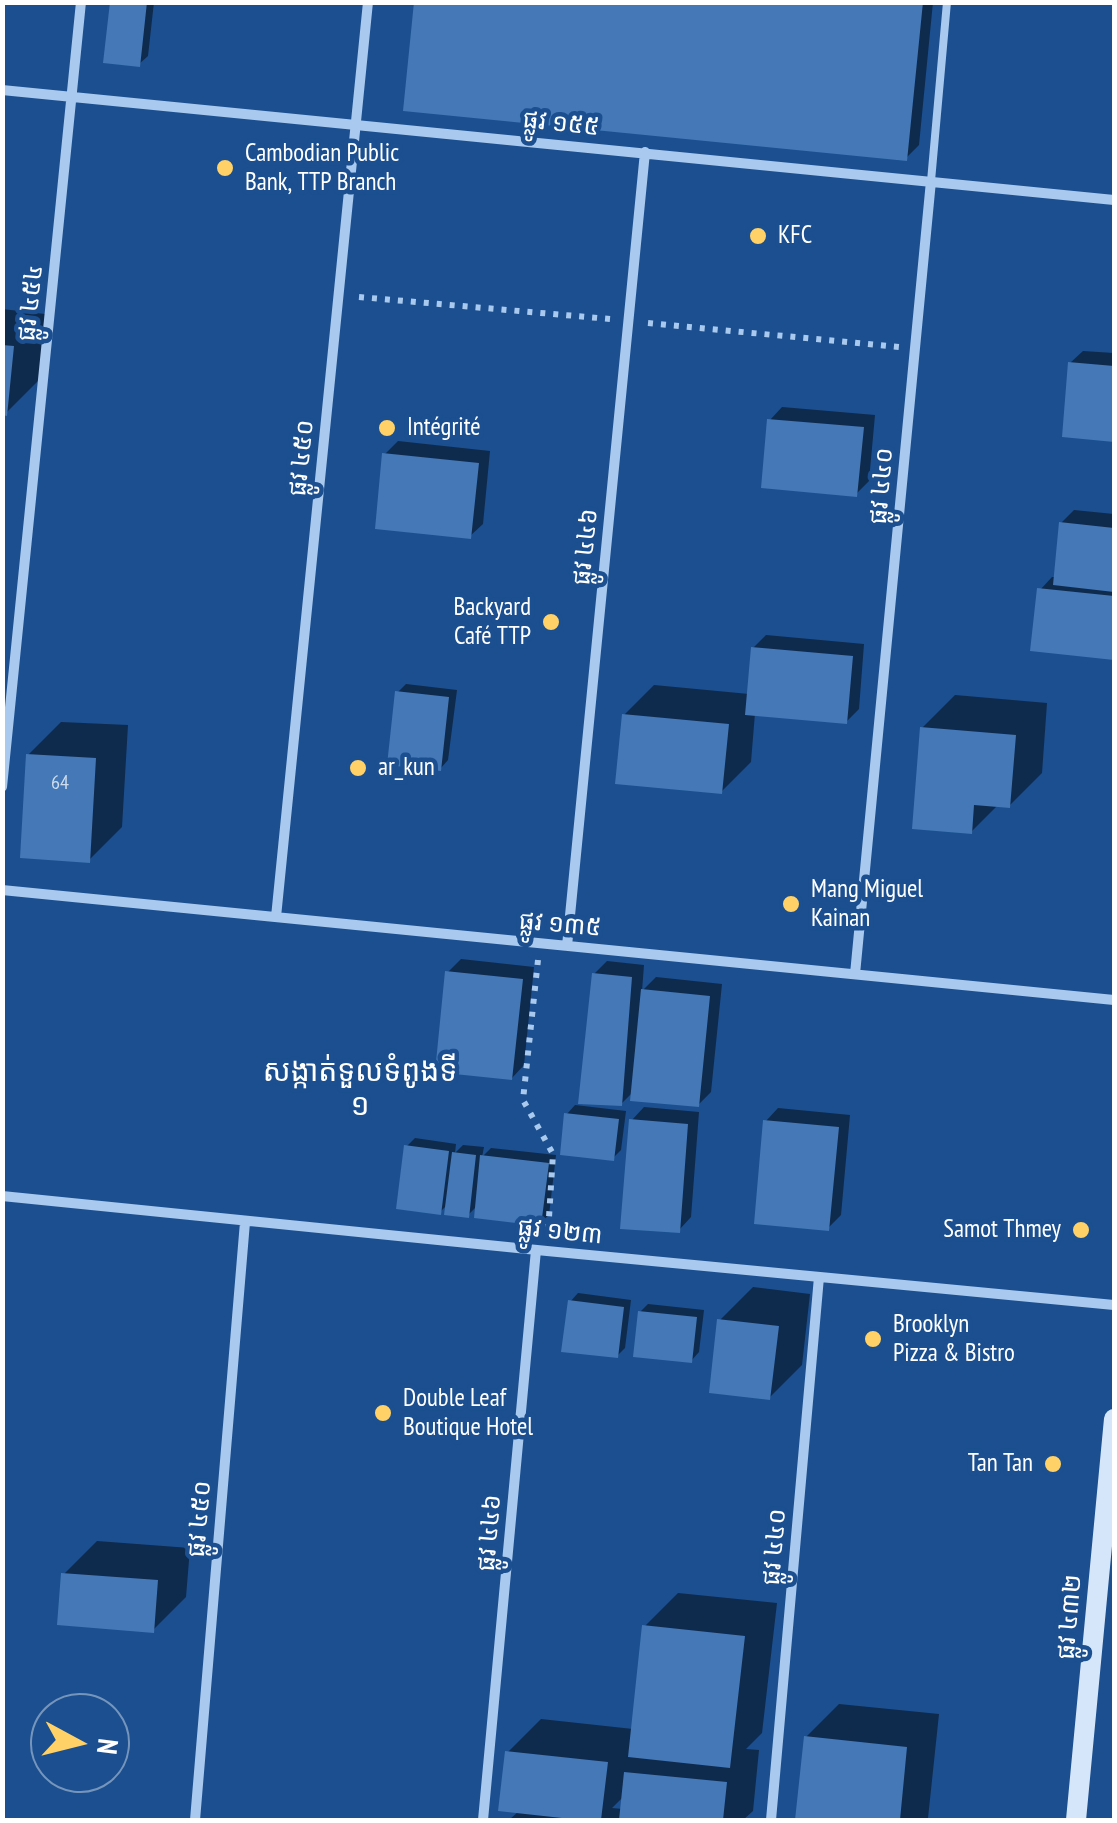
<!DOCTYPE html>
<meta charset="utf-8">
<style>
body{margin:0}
#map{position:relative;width:1117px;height:1823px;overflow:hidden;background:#1b4f8f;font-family:"PT Sans Narrow",sans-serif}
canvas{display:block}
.frame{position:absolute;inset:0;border:5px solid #fff;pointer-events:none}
.north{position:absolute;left:30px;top:1693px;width:100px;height:100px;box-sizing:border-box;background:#1b4f8f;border:2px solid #7695bc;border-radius:50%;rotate:97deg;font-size:28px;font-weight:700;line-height:40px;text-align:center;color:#fff}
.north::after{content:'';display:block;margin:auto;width:35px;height:45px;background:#ffd166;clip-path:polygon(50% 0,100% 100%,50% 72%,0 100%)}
</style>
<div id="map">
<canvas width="1117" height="1823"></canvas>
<div class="frame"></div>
<div class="north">N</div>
</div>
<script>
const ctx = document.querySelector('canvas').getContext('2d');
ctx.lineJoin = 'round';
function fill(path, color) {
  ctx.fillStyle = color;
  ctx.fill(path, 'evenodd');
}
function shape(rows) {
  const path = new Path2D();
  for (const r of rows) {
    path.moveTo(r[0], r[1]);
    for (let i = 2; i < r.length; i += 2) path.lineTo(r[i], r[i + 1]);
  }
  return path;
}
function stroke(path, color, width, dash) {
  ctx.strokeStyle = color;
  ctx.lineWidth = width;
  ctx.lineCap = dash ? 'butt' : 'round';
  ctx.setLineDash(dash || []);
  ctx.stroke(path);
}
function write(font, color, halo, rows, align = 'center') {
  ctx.font = font + ' "PT Sans Narrow","Noto Sans Khmer",sans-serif';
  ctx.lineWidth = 9;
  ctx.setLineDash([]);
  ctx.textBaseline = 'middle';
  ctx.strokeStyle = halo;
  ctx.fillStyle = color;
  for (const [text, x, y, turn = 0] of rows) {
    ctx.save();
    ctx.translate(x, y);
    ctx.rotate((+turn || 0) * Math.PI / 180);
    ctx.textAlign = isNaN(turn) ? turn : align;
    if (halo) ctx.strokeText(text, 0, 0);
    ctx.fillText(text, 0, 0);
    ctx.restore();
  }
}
fill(shape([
 [113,2,154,2,148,56,139,64],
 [416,2,933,2,919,145,906,158],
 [2,309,45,314,39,380,6,413,2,413],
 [1083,351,1114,353,1114,439,1064,435,1070,363],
 [782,407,875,415,869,481,856,494,770,420],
 [398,441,490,451,483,524,470,536,385,454],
 [1074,510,1114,514,1114,657,1033,649,1040,590,1052,577,1056,577,1061,523],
 [766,635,864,644,859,709,846,722,755,713,751,762,721,792,624,715,654,685,749,694,753,648],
 [406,684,457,690,448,760,440,769,398,692],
 [955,695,1047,703,1042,773,1009,806,998,805,971,832,922,728],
 [61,722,128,725,122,827,89,860,28,755],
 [461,959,534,967,524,1065,512,1078,448,972],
 [607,961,644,965,642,991,656,977,722,984,711,1092,698,1105,633,1092,621,1104,594,974],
 [575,1105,626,1111,621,1150,613,1158,567,1114],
 [644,1107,699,1112,691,1217,679,1230,632,1120],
 [778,1108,850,1115,841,1215,828,1228,766,1121],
 [415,1138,456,1144,455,1153,463,1145,484,1147,482,1157,491,1148,556,1155,549,1215,540,1223,477,1206,468,1215,448,1204,440,1212,406,1147],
 [753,1287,810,1294,802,1365,769,1398,720,1320],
 [578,1293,631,1300,625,1348,617,1356,570,1302],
 [648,1304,704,1310,699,1352,691,1361,640,1312],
 [97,1541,190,1548,186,1597,153,1630,64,1574],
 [678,1593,777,1603,762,1733,746,1749,759,1750,753,1811,743,1820,509,1820,519,1811,508,1752,541,1719,633,1729,645,1626],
 [624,1796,623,1809,612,1808],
 [839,1704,939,1714,928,1818,926,1820,798,1820,806,1737]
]), '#0007');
fill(shape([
 [110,2,147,2,140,67,103,63],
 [414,2,923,2,907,161,403,111],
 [2,345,14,346,7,416,2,415],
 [1068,362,1114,366,1114,442,1062,437],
 [767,419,864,427,857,497,761,488],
 [382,453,479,463,471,539,375,529],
 [1059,522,1114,528,1114,592,1053,585],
 [1037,588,1114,596,1114,660,1030,651],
 [751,647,853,656,847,724,745,715],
 [395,691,449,697,441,771,387,765],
 [622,714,729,724,722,794,615,784],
 [920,727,1016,735,1010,808,974,805,972,834,912,829],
 [26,754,96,758,90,863,20,858],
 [445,971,523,979,512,1080,435,1072],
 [592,973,632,977,622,1106,578,1104],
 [641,989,710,996,699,1107,630,1101],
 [564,1113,619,1119,614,1161,560,1155],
 [629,1119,688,1124,680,1233,620,1229],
 [763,1120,839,1127,829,1231,754,1224],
 [404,1145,449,1151,441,1215,396,1209],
 [452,1152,476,1155,469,1218,444,1215],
 [480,1155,549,1163,541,1226,474,1218],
 [568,1300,624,1307,618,1358,561,1352],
 [638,1311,697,1317,692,1363,633,1357],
 [717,1319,779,1326,770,1400,709,1393],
 [61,1573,158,1580,154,1633,57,1625],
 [642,1625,745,1636,730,1768,628,1757],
 [804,1736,907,1747,900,1820,795,1820],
 [505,1751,608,1762,601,1820,580,1820,498,1811],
 [624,1772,727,1782,723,1820,619,1820]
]), '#4478b7');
stroke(shape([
 [359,297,610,319],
 [648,323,899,347],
 [538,960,523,1100,553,1154,548,1233]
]), '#a9c9ee', 6, [5, 8]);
stroke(shape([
 [931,181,947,2]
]), '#a9c9ee', 8);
stroke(shape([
 [2,90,1114,200],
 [2,787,81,2],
 [2,890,1114,1000],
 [276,917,368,2],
 [567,946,645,152],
 [855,974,931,181],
 [2,1196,547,1251,1114,1305],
 [195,1820,245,1222],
 [483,1820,536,1250],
 [771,1820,819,1277]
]), '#a9c9ee', 10);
stroke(shape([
 [1076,1820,1114,1419]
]), '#d6e6fa', 20);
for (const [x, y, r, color] of [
 [225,168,10,"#ffd166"],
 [758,236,10,"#ffd166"],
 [387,428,10,"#ffd166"],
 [551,622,10,"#ffd166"],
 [358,768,10,"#ffd166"],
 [791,904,10,"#ffd166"],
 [1081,1230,10,"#ffd166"],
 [873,1339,10,"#ffd166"],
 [383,1413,10,"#ffd166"],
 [1053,1464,10,"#ffd166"]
]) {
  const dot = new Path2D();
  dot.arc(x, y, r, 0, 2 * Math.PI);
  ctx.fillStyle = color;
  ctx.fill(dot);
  stroke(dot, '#1b4f8f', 4);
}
write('20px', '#d0dded', null, [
 ["64",60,783]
]);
write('25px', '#fff', '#1b4f8f', [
 ["ផ្លូវ ១៥៥",561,124,6],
 ["ផ្លូវ ៤៥៤",31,303,-84],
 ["ផ្លូវ ៤៥០",302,458,-84],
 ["ផ្លូវ ៤៤០",882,486,-85],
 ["ផ្លូវ ៤៤៦",586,547,-84],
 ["ផ្លូវ ១៣៥",560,925,5],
 ["ផ្លូវ ១២៣",560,1232,6],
 ["ផ្លូវ ៤៥០",200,1519,-85],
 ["ផ្លូវ ៤៤៦",490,1533,-85],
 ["ផ្លូវ ៤៤០",775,1547,-85],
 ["ផ្លូវ ៤៣២",1070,1617,-85]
]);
write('25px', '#fff', '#1b4f8f', [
 ["Cambodian Public",245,154],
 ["Bank, TTP Branch",245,183],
 ["KFC",778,236],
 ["Intégrité",407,428],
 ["Backyard",531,608,"right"],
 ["Café TTP",531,637,"right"],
 ["ar_kun",378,768],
 ["Mang Miguel",811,890],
 ["Kainan",811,919],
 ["Samot Thmey",1061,1230,"right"],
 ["Brooklyn",893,1325],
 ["Pizza & Bistro",893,1354],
 ["Double Leaf",403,1399],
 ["Boutique Hotel",403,1428],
 ["Tan Tan",1033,1464,"right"]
], 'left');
write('30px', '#fff', '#1b4f8f', [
 ["សង្កាត់ទួលទំពូងទី",360,1072],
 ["១",360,1106]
]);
</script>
